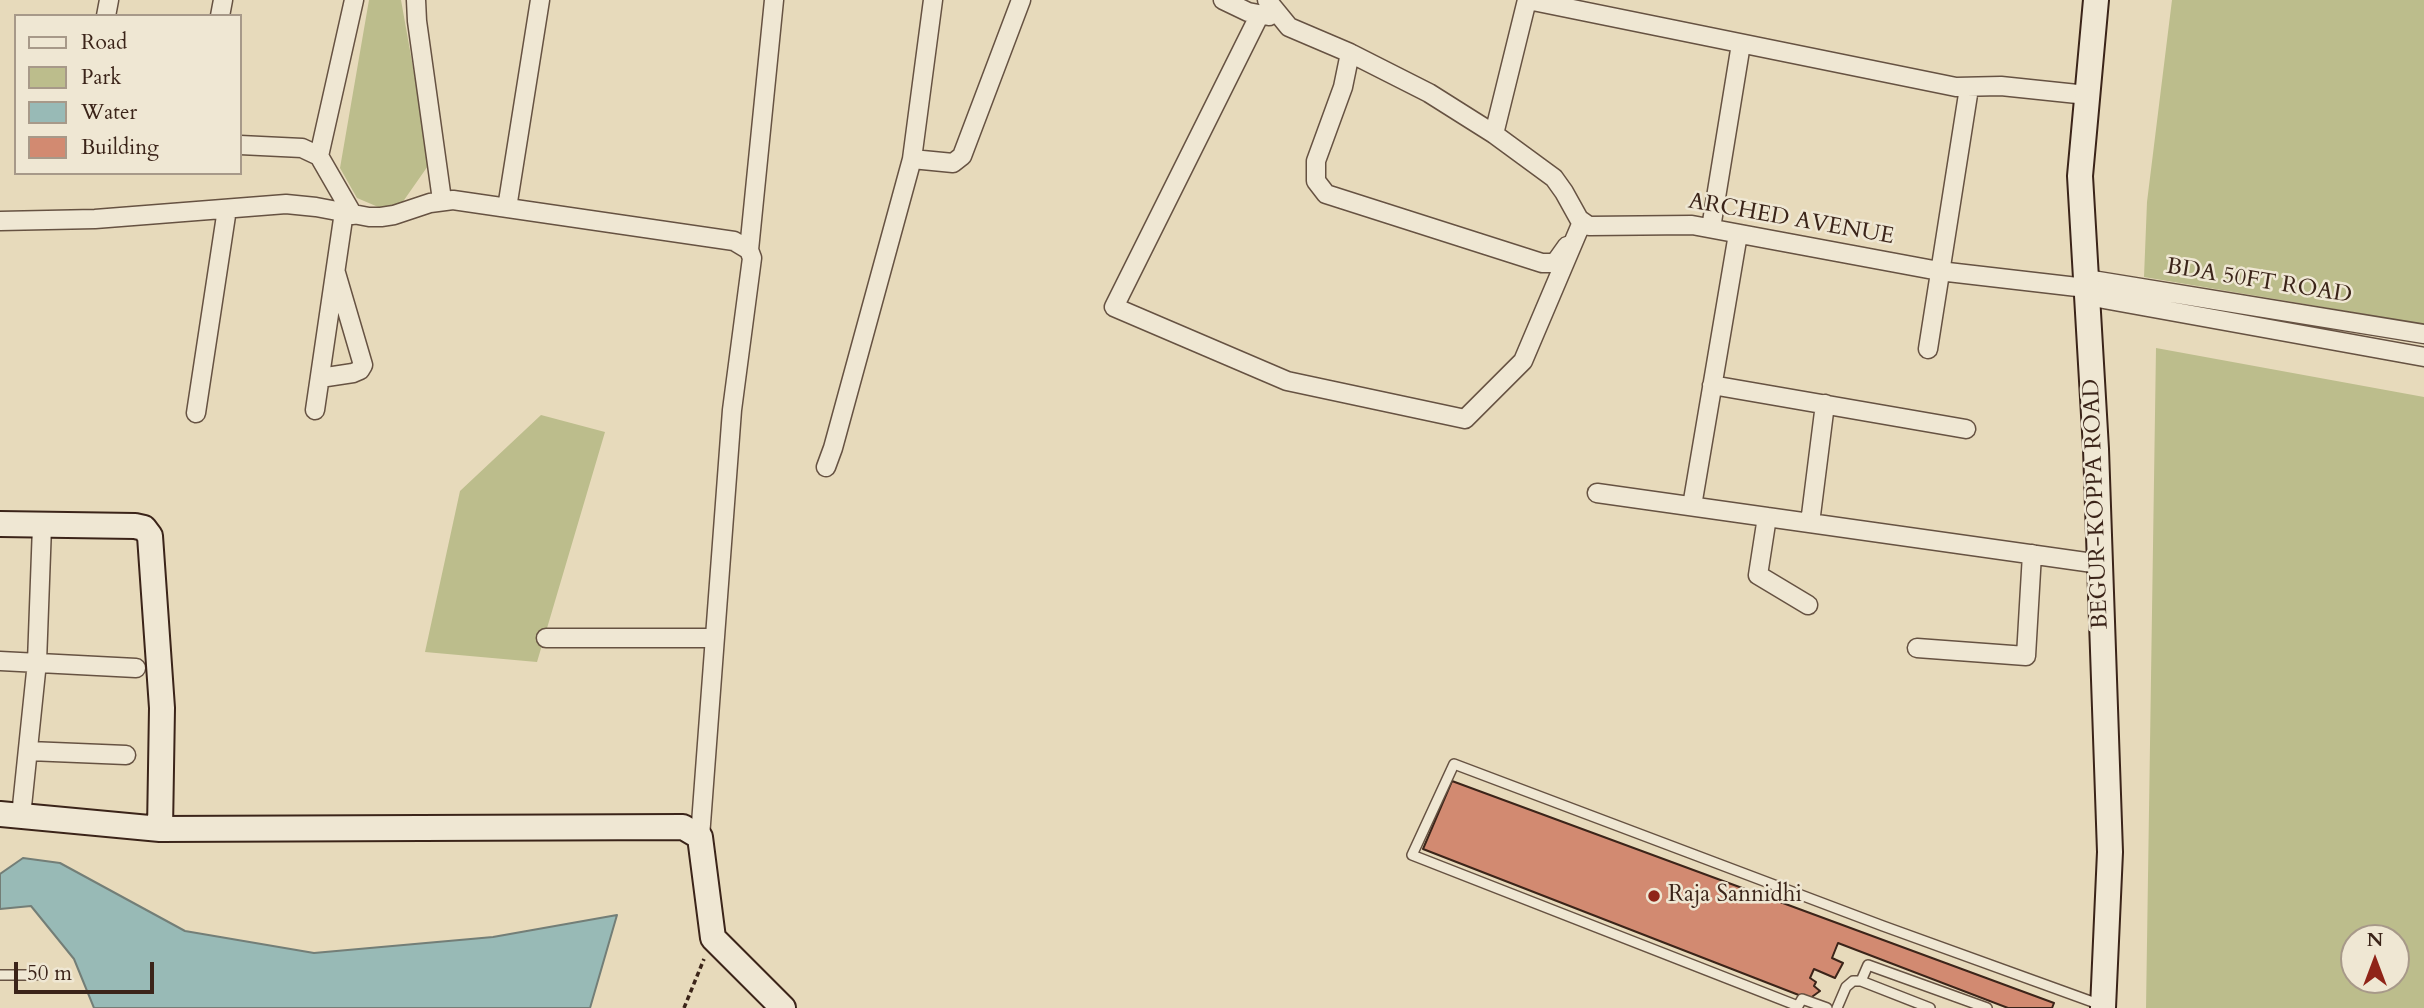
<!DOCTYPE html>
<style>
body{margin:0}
#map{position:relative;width:2424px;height:1008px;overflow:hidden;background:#e7dabb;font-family:Cardo,serif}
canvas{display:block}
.legend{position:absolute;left:14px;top:14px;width:228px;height:161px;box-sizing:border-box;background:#efe7d3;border:2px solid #a79989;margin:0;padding:9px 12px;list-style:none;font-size:21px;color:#3b2419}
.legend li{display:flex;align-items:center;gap:14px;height:35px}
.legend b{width:35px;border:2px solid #a79989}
.north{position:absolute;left:2340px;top:924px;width:70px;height:70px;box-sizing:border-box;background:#efe7d3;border:2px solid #a79989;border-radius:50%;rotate:0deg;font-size:19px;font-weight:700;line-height:28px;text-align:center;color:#3b2419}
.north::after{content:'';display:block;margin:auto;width:24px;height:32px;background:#8f2418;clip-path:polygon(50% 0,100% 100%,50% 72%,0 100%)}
.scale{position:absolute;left:14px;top:962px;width:140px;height:32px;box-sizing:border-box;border:4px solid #3b2419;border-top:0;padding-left:9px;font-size:21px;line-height:24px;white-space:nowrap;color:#3b2419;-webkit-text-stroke:5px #efe7d3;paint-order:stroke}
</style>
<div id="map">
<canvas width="2424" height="1008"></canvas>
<ul class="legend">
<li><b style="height:9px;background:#efe7d3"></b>Road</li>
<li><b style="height:19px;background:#bcbd8c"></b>Park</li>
<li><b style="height:19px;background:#98bab6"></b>Water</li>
<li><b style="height:19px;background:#d28a71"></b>Building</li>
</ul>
<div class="north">N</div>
<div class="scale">50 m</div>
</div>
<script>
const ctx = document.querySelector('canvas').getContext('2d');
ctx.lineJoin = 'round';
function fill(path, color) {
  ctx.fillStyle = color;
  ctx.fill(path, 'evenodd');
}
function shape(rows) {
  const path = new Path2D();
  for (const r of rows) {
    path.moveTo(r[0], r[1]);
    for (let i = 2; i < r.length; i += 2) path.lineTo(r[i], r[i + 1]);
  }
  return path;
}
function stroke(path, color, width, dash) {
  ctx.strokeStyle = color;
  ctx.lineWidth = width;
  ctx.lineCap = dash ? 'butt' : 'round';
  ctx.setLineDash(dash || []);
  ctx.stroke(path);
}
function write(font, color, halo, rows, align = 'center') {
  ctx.font = font + ' Cardo,serif';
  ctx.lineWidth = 5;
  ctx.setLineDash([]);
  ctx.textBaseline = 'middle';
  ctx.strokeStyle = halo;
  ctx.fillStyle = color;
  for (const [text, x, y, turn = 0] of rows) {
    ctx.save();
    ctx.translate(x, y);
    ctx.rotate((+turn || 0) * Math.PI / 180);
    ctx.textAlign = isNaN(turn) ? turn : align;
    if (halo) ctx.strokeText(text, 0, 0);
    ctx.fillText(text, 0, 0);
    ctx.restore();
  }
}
fill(shape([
 [369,0,401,0,430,163,402,203,383,209,357,198,340,168],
 [2172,0,2424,0,2424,324,2144,277,2147,202],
 [2156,348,2424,397,2424,1008,2146,1008],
 [2396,938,2396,980,2354,980,2354,938],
 [541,415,605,432,537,662,425,652,460,491]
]), '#bcbd8c');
const water = shape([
 [23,858,60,863,185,931,314,953,493,937,617,915,590,1008,94,1008,74,959,31,906,0,909,0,874,23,858]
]);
fill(water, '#98bab6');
stroke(water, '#737e77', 2);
const building = shape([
 [1452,781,2054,1003,2052,1008,2008,1008,1838,943,1832,958,1843,963,1835,978,1814,969,1810,978,1816,982,1814,986,1820,991,1809,999,1423,849,1452,781]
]);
fill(building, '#d28a71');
stroke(building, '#3b2419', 2);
const lane = shape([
 [0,975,36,975],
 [1861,981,1868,965,1987,1008],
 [1827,1008,1802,999,1798,1006,1412,855,1454,764,1883,926,2101,1005],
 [1837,1008,1846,987,1853,981,1861,981,1930,1008]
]);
const street = shape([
 [416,0,417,21,442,200],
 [1223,0,1248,12,1269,16],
 [1267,0,1289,27,1350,53,1429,93,1494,134,1554,178,1564,192,1579,219,1589,226,1692,225,1939,271,2086,288],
 [1528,0,1956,87,2001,86,2087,95],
 [106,16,109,0],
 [220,16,223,0],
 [1259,16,1114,307,1287,381,1465,419,1523,361,1582,222],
 [1350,53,1343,87,1316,161,1316,181,1326,194,1542,263,1553,263,1557,260,1567,246],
 [1494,134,1527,0],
 [240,145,302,148,319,156,353,215],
 [319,156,354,0],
 [912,159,953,163,962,156,1021,0],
 [507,208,540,0],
 [0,221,95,219,286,204,316,207,369,217,381,217,394,215,430,203,453,200,734,241,749,250,752,258,732,410,700,837],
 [1711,228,1741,44],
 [749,250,774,0],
 [2086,279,2424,334],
 [2087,296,2424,357],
 [1928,349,1969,88],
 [320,378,353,373,360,370,363,365,336,273],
 [1712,385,1966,429],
 [315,410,344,212],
 [196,413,227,209],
 [826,467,833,448,912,159,933,0],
 [1597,493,2100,564],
 [1692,506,1738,234],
 [1767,517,1758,575,1808,605],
 [1810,523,1825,404],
 [546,638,715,638],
 [1917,648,2026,656,2032,554],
 [0,661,136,668],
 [29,751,126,755],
 [21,816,37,662,42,526]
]);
const secondary = shape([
 [2096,0,2080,176,2096,449,2110,852,2103,1008],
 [0,524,135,526,144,528,150,536,162,708,160,829],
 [0,814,160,829,683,827,700,837,713,938,783,1008]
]);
stroke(lane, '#665242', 12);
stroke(street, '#665242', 21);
stroke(secondary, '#3b2419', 28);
stroke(shape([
 [684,1008,704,959]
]), '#3b2419', 3.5, [5, 3.5]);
stroke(lane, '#efe7d3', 9);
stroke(street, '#efe7d3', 18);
stroke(secondary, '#efe7d3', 24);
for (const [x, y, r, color] of [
 [1654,896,7,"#8f2418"]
]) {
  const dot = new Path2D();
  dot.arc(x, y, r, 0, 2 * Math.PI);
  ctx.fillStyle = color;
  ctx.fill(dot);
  stroke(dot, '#efe7d3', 2.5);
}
write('23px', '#3b2419', '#efe7d3', [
 ["ARCHED AVENUE",1791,220,10],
 ["BDA 50FT ROAD",2259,282,9],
 ["BEGUR-KOPPA ROAD",2097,504,-92]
]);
write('23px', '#3b2419', '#efe7d3', [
 ["Raja Sannidhi",1668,896]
], 'left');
</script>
